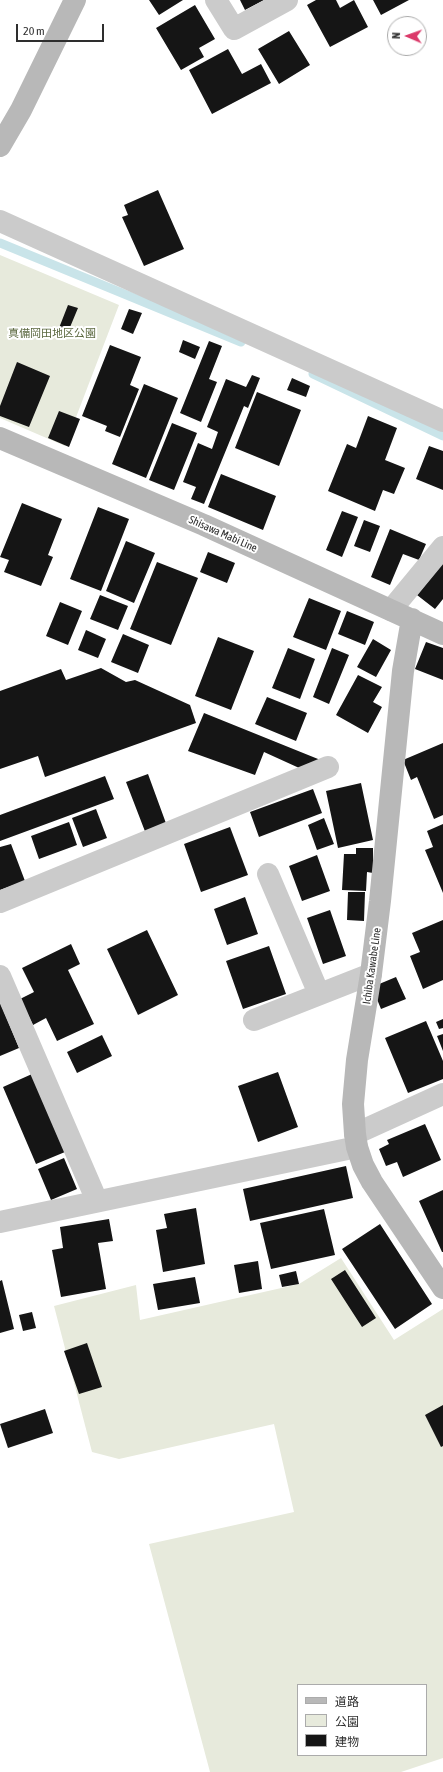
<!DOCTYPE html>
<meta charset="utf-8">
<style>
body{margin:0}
#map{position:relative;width:443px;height:1772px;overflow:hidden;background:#fff;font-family:"Asap Condensed","Noto Sans JP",sans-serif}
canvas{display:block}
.legend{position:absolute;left:297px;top:1684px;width:130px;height:72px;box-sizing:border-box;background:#fff;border:1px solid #ababab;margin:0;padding:5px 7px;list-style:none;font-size:12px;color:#2e2e2e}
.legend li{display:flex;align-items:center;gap:8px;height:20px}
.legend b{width:20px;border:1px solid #ababab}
.north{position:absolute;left:387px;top:16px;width:40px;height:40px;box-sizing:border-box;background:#fff;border:1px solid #ababab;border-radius:50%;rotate:272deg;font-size:11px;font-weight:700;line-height:16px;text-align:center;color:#2e2e2e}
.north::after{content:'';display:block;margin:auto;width:14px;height:18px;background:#db3a6a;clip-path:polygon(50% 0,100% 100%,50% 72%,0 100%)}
.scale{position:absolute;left:16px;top:24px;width:88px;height:18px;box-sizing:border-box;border:2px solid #2e2e2e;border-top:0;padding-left:5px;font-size:12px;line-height:14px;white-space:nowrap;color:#2e2e2e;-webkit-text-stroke:3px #fff;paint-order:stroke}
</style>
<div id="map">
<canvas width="443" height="1772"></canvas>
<ul class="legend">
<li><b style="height:5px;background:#b8b8b8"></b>道路</li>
<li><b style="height:11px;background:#e7eadc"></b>公園</li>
<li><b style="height:11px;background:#151515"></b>建物</li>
</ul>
<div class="north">N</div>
<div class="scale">20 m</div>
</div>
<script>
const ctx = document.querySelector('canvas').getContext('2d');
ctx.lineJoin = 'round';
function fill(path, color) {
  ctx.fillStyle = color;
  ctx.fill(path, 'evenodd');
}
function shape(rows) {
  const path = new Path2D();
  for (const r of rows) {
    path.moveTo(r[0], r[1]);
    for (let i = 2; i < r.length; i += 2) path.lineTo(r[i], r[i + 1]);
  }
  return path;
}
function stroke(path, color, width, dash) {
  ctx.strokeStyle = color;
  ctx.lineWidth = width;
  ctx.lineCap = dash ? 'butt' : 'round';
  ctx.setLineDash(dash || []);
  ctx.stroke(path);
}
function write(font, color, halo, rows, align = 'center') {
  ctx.font = font + ' "Asap Condensed","Noto Sans JP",sans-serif';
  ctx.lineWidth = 4;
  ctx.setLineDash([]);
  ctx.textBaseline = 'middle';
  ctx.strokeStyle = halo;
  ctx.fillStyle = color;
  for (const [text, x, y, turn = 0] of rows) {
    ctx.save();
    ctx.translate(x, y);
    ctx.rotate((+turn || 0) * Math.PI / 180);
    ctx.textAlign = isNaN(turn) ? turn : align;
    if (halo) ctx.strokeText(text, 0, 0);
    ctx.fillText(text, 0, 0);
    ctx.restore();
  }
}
fill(shape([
 [0,255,119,305,65,446,0,418],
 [341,1258,394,1340,443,1309,443,1758,401,1772,210,1772,149,1544,294,1512,274,1424,119,1459,92,1452,54,1306,136,1285,140,1320,299,1284],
 [298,1685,426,1685,426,1755,298,1755]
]), '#e7eadc');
stroke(shape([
 [0,243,241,342],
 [313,374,443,436]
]), '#c9e4e9', 9);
fill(shape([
 [149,0,183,0,159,15],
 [240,0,264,0,245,10],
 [316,0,336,0,340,8,354,0,368,27,330,47,307,5],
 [373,0,409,0,381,15],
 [195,5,215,39,199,48,204,57,181,70,156,28],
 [289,31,310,65,279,84,258,49],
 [228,49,242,74,261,64,271,83,212,114,189,70],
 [158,190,184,249,144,266,122,217,128,215,124,205],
 [68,305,78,308,68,332,59,328],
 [129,309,142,313,133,334,121,329],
 [183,340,200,347,195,359,179,352],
 [209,341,222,346,209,379,217,382,201,422,180,413],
 [110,345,141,357,130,385,139,389,120,437,105,431,107,426,82,416],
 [17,362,50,376,29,427,0,416,0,406],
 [252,375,260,378,248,408,244,406,204,504,191,499,196,487,183,482,198,443,212,449,218,432,207,427,226,379,246,387],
 [292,378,310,386,306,397,287,390],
 [144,384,178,398,146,478,112,464],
 [257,392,301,410,279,466,235,448],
 [59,411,80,419,69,447,48,438],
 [368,416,397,428,385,460,405,468,394,494,383,490,375,511,328,491,347,444,356,448],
 [172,423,197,433,174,490,149,480],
 [429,446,443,451,443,490,416,479],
 [221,474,276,496,263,530,208,507],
 [22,503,62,519,48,555,53,557,41,586,4,572,9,560,0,557],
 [98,507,129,519,101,591,70,579],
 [342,511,358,517,342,557,326,550],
 [364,520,380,526,370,552,354,546],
 [390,529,426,544,419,560,403,554,390,585,371,577],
 [126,541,155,553,134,603,106,591],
 [208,552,235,563,227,583,200,572],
 [157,562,198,578,171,645,130,629],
 [443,563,443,599,435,609,417,595],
 [100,595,128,606,118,630,90,619],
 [309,598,341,611,326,650,293,637],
 [60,602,82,611,68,645,46,636],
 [347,611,374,622,365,645,338,634],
 [86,630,106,639,98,658,78,650],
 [123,634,149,645,138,673,111,662],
 [218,637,254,651,231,710,195,696],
 [373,639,391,650,376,677,357,667],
 [426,642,443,648,443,680,415,669],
 [288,648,315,659,300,699,272,688],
 [332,648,349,655,329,704,313,697],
 [101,668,126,682,135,680,190,705,196,723,45,777,38,756,0,769,0,691,61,669,66,680],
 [358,675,382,687,373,702,382,707,368,733,336,715],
 [267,697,307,713,296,741,255,724],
 [204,713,323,761,308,772,264,752,255,775,188,751],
 [443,743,443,815,434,819,417,777,411,780,403,760],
 [148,774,167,826,146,834,126,782],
 [105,776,114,799,0,841,0,815],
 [361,783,373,840,338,848,326,791],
 [313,789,322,813,259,837,250,812],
 [96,809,107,838,83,847,72,818],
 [324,818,334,844,317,850,308,825],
 [69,822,77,845,39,859,31,836],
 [443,824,443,893,425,850,433,847,427,831],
 [230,827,248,875,201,892,184,844],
 [11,844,25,881,0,890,0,847],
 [356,848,373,848,373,873,367,872,366,891,342,890,344,854,356,854],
 [317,855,330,891,302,901,289,866],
 [348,892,365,892,364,921,347,920],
 [245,897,258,934,227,945,214,909],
 [330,910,346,956,323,964,307,918],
 [443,920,443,980,423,989,410,956,420,952,412,933],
 [147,930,178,995,138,1015,107,949],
 [71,944,80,964,68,970,94,1024,57,1041,46,1018,33,1025,20,999,34,992,22,968],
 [269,946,286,994,243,1009,226,961],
 [396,977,406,999,381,1009,372,987],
 [0,1002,19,1048,0,1056],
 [443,1019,443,1028,439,1029,436,1022],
 [426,1021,443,1061,443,1079,408,1093,385,1038],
 [443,1034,443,1051,437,1036],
 [102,1035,112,1056,77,1073,67,1052],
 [278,1072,298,1127,258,1142,238,1086],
 [32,1074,65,1152,36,1164,3,1087],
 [425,1124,441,1160,403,1177,397,1162,386,1166,379,1149,389,1144,387,1140],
 [64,1158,77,1189,51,1200,38,1169],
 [346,1166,353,1198,250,1221,243,1189],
 [443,1190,443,1252,442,1252,419,1201],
 [196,1208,205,1264,163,1272,156,1230,167,1228,164,1214],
 [324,1209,335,1255,271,1269,260,1223],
 [109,1219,113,1241,98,1243,106,1289,61,1297,52,1250,63,1248,60,1227],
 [380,1224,432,1304,395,1329,342,1249],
 [258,1261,262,1289,239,1293,234,1265],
 [345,1270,376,1318,362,1327,331,1279],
 [296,1271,299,1284,282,1287,279,1275],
 [195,1277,200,1303,158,1310,153,1284],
 [2,1280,14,1329,0,1333,0,1281],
 [32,1312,36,1328,23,1331,19,1315],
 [87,1343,102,1387,79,1394,64,1351],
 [443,1405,443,1446,441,1447,425,1415],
 [45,1409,53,1433,8,1448,0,1424]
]), '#151515');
stroke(shape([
 [216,0,234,29,287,0],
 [0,221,443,421],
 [391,610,443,547],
 [268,874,319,994],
 [0,902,328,767],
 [0,976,97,1201],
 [254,1020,371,974],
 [355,1134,443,1094],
 [0,1222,357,1147]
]), '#cbcbcb', 22);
stroke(shape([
 [0,146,21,110,75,0],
 [0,438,204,525,443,634],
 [412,619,403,671,380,901,371,974,357,1060,353,1104,355,1134,357,1147,363,1165,372,1182,443,1288]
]), '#b8b8b8', 22);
write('11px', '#5a673e', '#fff', [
 ["真備岡田地区公園",52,334]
]);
write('11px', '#2e2e2e', '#fff', [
 ["Shisawa Mabi Line",223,534,24],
 ["Ichiba Kawabe Line",372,966,-82]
]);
</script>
